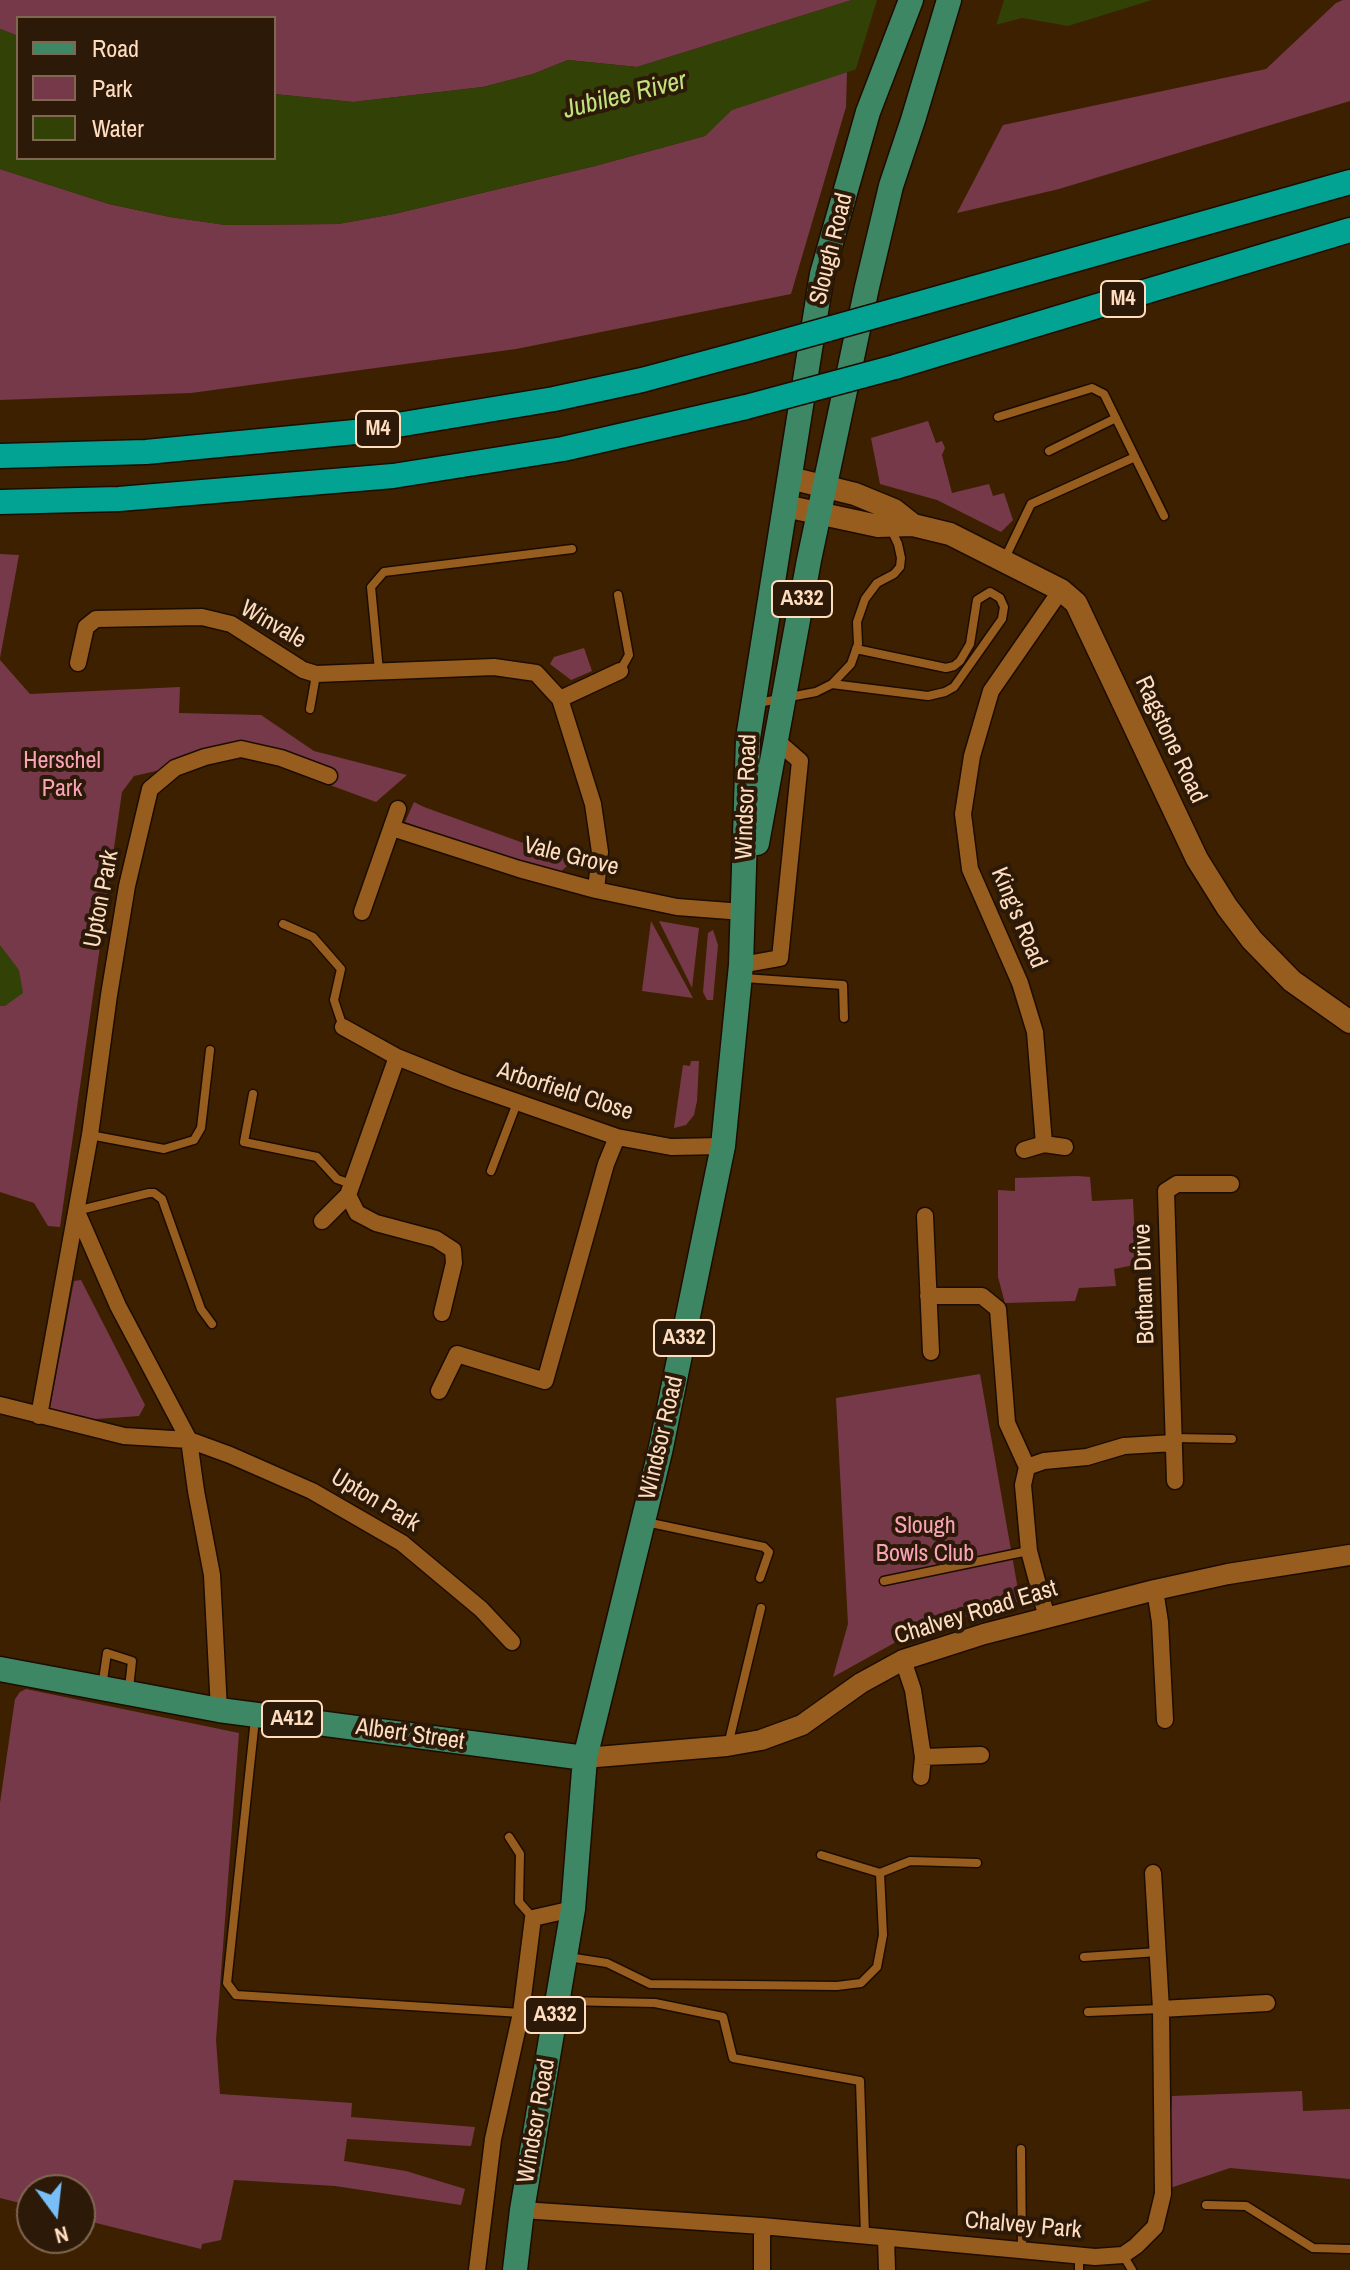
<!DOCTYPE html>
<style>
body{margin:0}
#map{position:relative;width:1350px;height:2270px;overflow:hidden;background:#3d2000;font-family:"Archivo Narrow",sans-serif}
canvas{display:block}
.legend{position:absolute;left:16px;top:16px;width:260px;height:144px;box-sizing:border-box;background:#2c1907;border:2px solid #806751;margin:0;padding:10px 14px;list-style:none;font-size:24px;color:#feddc0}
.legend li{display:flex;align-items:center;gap:16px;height:40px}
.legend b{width:40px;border:2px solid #806751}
.north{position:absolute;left:16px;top:2174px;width:80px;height:80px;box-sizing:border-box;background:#2c1907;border:2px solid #806751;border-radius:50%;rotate:165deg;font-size:22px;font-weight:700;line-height:32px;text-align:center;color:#feddc0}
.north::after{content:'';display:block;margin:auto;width:28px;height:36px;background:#78bff7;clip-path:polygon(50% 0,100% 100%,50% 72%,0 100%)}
</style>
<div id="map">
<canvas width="1350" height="2270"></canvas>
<ul class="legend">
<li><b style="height:10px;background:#3e8765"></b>Road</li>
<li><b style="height:22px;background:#76394a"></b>Park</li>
<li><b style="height:22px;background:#324106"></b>Water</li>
</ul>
<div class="north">N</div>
</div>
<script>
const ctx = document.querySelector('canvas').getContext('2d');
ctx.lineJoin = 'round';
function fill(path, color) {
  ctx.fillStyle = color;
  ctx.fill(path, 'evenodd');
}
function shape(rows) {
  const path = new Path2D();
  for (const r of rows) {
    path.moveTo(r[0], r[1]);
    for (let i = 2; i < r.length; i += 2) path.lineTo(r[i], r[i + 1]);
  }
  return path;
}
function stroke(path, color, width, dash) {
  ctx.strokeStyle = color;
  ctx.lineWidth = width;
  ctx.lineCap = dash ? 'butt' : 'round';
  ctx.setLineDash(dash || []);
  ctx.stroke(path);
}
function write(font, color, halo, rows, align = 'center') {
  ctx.font = font + ' "Archivo Narrow",sans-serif';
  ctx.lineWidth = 8;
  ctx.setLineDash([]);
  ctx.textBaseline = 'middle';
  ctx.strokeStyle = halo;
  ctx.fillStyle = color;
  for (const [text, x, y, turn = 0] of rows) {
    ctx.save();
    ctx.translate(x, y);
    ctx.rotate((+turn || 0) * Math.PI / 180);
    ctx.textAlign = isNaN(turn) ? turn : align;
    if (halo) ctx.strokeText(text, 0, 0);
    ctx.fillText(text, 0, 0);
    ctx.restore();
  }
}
fill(shape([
 [0,0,852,0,637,67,568,60,533,74,483,87,353,102,274,94,274,18,18,18,18,36,0,29],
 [1343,0,1350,0,1350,101,1059,189,957,213,1003,125,1266,69,1336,3],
 [847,71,846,107,791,294,516,349,191,393,0,400,0,169,109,204,170,217,226,225,338,224,394,214,595,166,705,136,731,110],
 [928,421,936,443,942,441,945,448,942,455,952,493,989,484,993,496,1004,493,1013,520,1001,532,937,500,880,484,871,438],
 [0,554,19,555,0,658],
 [584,648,592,671,571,680,550,664,554,657],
 [0,660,30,694,180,687,179,713,261,715,314,751,407,775,376,802,240,752,134,776,122,792,60,1227,48,1226,34,1203,0,1192],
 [414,802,424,807,573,861,560,872,552,873,405,822],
 [651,921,693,998,642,991],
 [659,921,699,928,692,988],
 [713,930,718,945,713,1000,707,1000,703,992,708,933],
 [691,1061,699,1061,697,1101,694,1115,686,1125,674,1128,683,1065,690,1066],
 [1078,1176,1090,1177,1092,1201,1133,1199,1135,1242,1146,1242,1146,1252,1134,1265,1114,1269,1116,1286,1079,1288,1075,1301,1005,1303,998,1277,998,1190,1015,1191,1015,1178],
 [81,1280,145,1405,139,1416,54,1422,50,1408,74,1281],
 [980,1374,1020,1601,914,1632,833,1677,848,1624,836,1398],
 [26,1689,239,1733,216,2040,220,2094,352,2103,351,2117,475,2127,471,2146,347,2139,344,2161,406,2171,465,2189,461,2205,335,2186,234,2180,221,2240,202,2244,201,2249,80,2219,80,2190,32,2190,32,2206,0,2198,0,1803,15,1699,20,1692],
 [1302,2091,1303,2111,1350,2109,1350,2179,1230,2168,1167,2189,1172,2096]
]), '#76394a');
fill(shape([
 [852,0,1152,0,1068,26,1022,18,973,31,732,110,705,136,595,166,394,214,338,224,226,225,170,217,109,204,0,169,0,29,18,36,18,158,274,158,274,94,353,102,483,87,533,74,568,60,637,67],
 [0,945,19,970,23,993,5,1006,0,1006]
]), '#324106');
fill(shape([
 [877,0,1004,0,995,29,855,72]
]), '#3d2000');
const service = shape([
 [998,417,1092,388,1104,394,1164,516],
 [1049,451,1116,418],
 [1005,558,1031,504,1135,457],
 [618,595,629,655,620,671],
 [379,671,371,587,384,572,572,549],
 [832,684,928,696,945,692,954,687,1002,619,1004,607,1000,598,990,592,977,600,970,644,960,661,954,666,946,668,856,649],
 [758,703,816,692,832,684,851,664,858,644,857,622,865,599,877,583,894,574,900,567,901,558,898,544,890,527],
 [310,709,316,675],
 [283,924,313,937,341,969,334,1000,343,1027],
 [744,978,843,985,844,1018],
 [253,1094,244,1142,317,1157,337,1179,351,1184],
 [90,1135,164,1149,194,1140,201,1128,210,1050],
 [491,1171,517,1103],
 [76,1211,149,1193,154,1193,162,1199,201,1309,212,1324],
 [1174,1438,1232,1439],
 [646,1522,764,1547,769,1552,760,1578],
 [884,1581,1028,1551],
 [102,1687,107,1653,132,1661,129,1688],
 [255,1719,227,1983,236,1995,521,2013],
 [728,1745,761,1608],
 [509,1837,520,1854,519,1902,533,1918],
 [821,1855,880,1873,910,1861,977,1863],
 [568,1957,607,1963,650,1984,837,1986,861,1983,877,1967,883,1935,880,1873],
 [1084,1957,1158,1952],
 [562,2001,655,2003,723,2017,733,2058,860,2081,865,2235],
 [1088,2012,1161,2009],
 [1021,2149,1022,2250],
 [1206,2205,1246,2206,1313,2248,1350,2249],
 [1123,2255,1132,2270],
 [1079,2270,1079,2256]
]);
const minor = shape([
 [78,663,86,627,96,619,202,617,231,624,303,670,316,674,494,667,536,673,560,699,593,804,600,852,596,890],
 [560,699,620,671],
 [392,828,519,869,596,890,677,907,743,912],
 [362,912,398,809],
 [741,965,780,958,800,761,777,741],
 [343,1027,397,1057,457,1081,617,1137,671,1147,723,1146],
 [1044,1144,1035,1032,1020,983,970,869,963,814,972,756,991,691,1061,590],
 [1024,1150,1044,1144,1065,1147],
 [348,1195,357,1213,376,1223,436,1239,453,1250,454,1263,442,1313],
 [77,1212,118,1306,189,1440,196,1491,212,1575,219,1710],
 [925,1216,931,1352],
 [322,1221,348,1195,397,1057],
 [928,1296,982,1296,998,1309,1007,1423,1027,1467],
 [439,1391,457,1354,545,1381,606,1164,617,1137],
 [0,1405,124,1436,189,1440,230,1455,312,1491,402,1543,481,1609,512,1642],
 [39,1416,90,1135,109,995,127,886,150,789,175,768,205,757,241,749,281,758,329,776],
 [1175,1481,1166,1191,1177,1184,1231,1184],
 [1155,1590,1160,1622,1165,1720],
 [1047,1618,1029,1551,1023,1485,1027,1467,1044,1461,1087,1457,1124,1446,1174,1443],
 [903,1660,913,1690,923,1757,921,1777],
 [923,1757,981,1755],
 [1161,2009,1267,2003],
 [522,2210,762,2226,1095,2257,1123,2255,1136,2246,1155,2227,1163,2194,1161,2009,1153,1873],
 [762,2226,762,2270],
 [886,2238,887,2270],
 [477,2270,493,2139,521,2013,533,1918,573,1909]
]);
const tertiary = shape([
 [585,1758,727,1746,761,1740,802,1725,861,1683,903,1660,984,1634,1155,1590,1228,1574,1350,1555]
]);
const secondary = shape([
 [790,478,855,494,894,510,913,525],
 [785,506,878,526,913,525,950,534,1061,590,1076,603,1197,859,1227,907,1252,940,1292,981,1350,1022]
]);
const primary = shape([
 [757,843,809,560,867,287,891,186,913,120,949,0],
 [0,1669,219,1710,585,1758],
 [515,2270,522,2210,573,1909,585,1758,660,1452,723,1146,741,965,748,738,822,274,868,112,911,0]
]);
const motorway = shape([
 [914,305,1350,182],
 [895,367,1350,230],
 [0,456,146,452,355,432,554,399,642,380,750,351],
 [0,502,119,499,393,476,563,449,746,407]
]);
stroke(service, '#1d0c00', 11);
stroke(minor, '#1d0c00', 19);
stroke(tertiary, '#1d0c00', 23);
stroke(secondary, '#1d0c00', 25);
stroke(primary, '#1d0c00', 27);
stroke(motorway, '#1d0c00', 27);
stroke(service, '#965d1e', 8);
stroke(minor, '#965d1e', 16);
stroke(tertiary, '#965d1e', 20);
stroke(secondary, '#965d1e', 22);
stroke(primary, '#3e8765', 24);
stroke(motorway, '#03a394', 24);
const motorwayBridge = shape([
 [750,351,914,305],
 [746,407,895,367]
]);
stroke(motorwayBridge, '#1d0c00', 27, []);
stroke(motorwayBridge, '#03a394', 24);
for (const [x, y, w] of [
 [1123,299,44],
 [378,429,44],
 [802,599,60],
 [684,1338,60],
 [292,1719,60],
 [555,2015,60]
]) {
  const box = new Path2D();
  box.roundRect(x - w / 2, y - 18, w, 36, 6);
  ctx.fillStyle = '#2c1907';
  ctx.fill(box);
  stroke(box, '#feddc0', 2);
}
write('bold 22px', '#feddc0', null, [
 ["M4",1123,299],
 ["M4",378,429],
 ["A332",802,599],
 ["A332",684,1338],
 ["A412",292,1719],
 ["A332",555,2015]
]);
write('24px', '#feddc0', '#2c1907', [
 ["Slough Road",832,249,-76],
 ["Winvale",273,625,30],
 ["Ragstone Road",1170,740,65],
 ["Windsor Road",747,797,-88],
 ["Vale Grove",571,857,14],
 ["Upton Park",102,899,-79],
 ["King's Road",1018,918,67],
 ["Arborfield Close",565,1092,18],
 ["Botham Drive",1145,1284,-92],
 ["Windsor Road",662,1438,-77],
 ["Upton Park",375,1501,31],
 ["Chalvey Road East",976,1613,-17],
 ["Albert Street",410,1735,8],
 ["Windsor Road",537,2121,-80],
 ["Chalvey Park",1023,2226,5]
]);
write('24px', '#f9a3b8', '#2c1907', [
 ["Herschel",62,762],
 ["Park",62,790],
 ["Slough",925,1527],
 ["Bowls Club",925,1555]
]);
write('italic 26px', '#c2e27e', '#2c1907', [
 ["Jubilee River",625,96,-14]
]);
</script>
